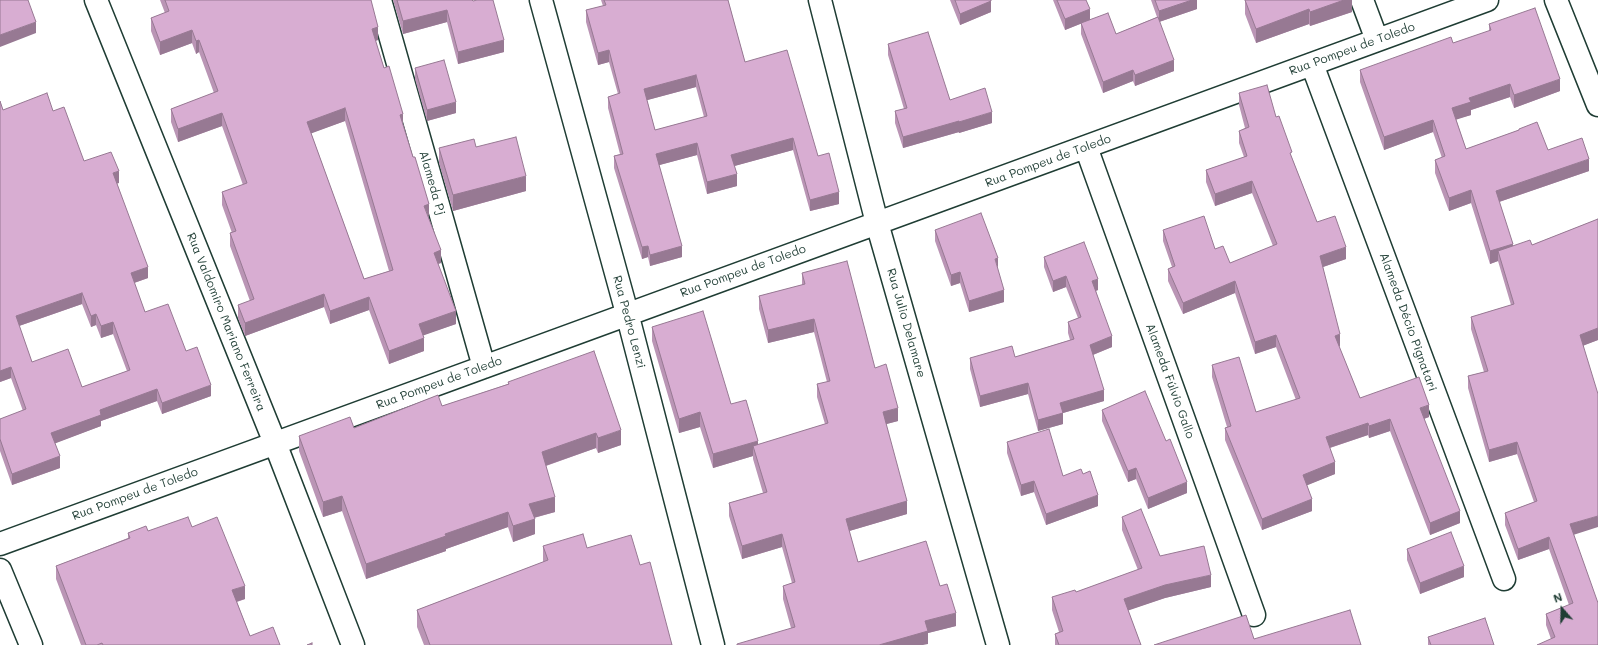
<!DOCTYPE html>
<meta charset="utf-8">
<style>
body{margin:0}
#map{position:relative;width:1598px;height:645px;overflow:hidden;background:#fff;font-family:Mali,sans-serif}
canvas{display:block}
.north{position:absolute;left:1542px;top:589px;width:40px;height:40px;-webkit-text-stroke:3px #fff;paint-order:stroke;rotate:340deg;font-size:11px;font-weight:700;line-height:16px;text-align:center;color:#1f3d34}
.north::after{content:'';display:block;margin:auto;width:14px;height:18px;background:#1f3d34;clip-path:polygon(50% 0,100% 100%,50% 72%,0 100%)}
</style>
<div id="map">
<canvas width="1598" height="645"></canvas>
<div class="north">N</div>
</div>
<script>
const ctx = document.querySelector('canvas').getContext('2d');
ctx.lineJoin = 'round';
function shape(rows) {
  const path = new Path2D();
  for (const r of rows) {
    path.moveTo(r[0], r[1]);
    for (let i = 2; i < r.length; i += 2) path.lineTo(r[i], r[i + 1]);
  }
  return path;
}
function stroke(path, color, width, dash) {
  ctx.strokeStyle = color;
  ctx.lineWidth = width;
  ctx.lineCap = dash ? 'butt' : 'round';
  ctx.setLineDash(dash || []);
  ctx.stroke(path);
}
function fill(path, color) {
  ctx.fillStyle = color;
  ctx.fill(path, 'evenodd');
}
function write(font, color, halo, rows, align = 'center') {
  ctx.font = font + ' Mali,sans-serif';
  ctx.lineWidth = 3.5;
  ctx.setLineDash([]);
  ctx.textBaseline = 'middle';
  ctx.strokeStyle = halo;
  ctx.fillStyle = color;
  for (const [text, x, y, turn = 0] of rows) {
    ctx.save();
    ctx.translate(x, y);
    ctx.rotate((+turn || 0) * Math.PI / 180);
    ctx.textAlign = isNaN(turn) ? turn : align;
    if (halo) ctx.strokeText(text, 0, 0);
    ctx.fillText(text, 0, 0);
    ctx.restore();
  }
}
const minor = shape([
 [96,0,275,443,353,645],
 [380,0,484,367],
 [541,0,627,313,713,645],
 [820,0,877,223,998,645],
 [1362,0,1377,40],
 [1556,0,1598,105],
 [1312,64,1504,579],
 [1086,147,1254,615],
 [0,544,1487,0],
 [0,570,31,645]
]);
stroke(minor, '#1f3d34', 25);
stroke(minor, '#fff', 22);
fill(shape([
 [160,0,371,0,378,40,375,41,384,68,403,124,441,263,438,264,456,324,423,335,424,351,389,364,369,310,330,324,324,307,245,336,238,318,238,305,250,301,230,246,230,233,232,233,222,205,222,192,243,185,222,126,178,142,171,122,171,109,214,93,199,52,196,54,192,43,160,55,151,31,151,18,165,13],
 [345,121,389,271,364,279,311,133],
 [393,0,472,0,504,52,458,64,447,22,403,34],
 [601,0,728,0,745,62,818,156,839,204,810,211,793,150,734,166,737,186,707,194,697,155,659,165,682,257,650,266,648,257,642,259,614,168,614,156,620,154,608,108,608,97,618,94,609,62,598,65,586,22,586,10,603,6],
 [696,87,704,117,655,130,647,100],
 [950,0,991,0,991,12,960,25],
 [1053,0,1086,0,1090,20,1065,30],
 [1151,0,1197,0,1197,9,1159,22,1174,71,1135,86,1133,81,1103,93,1081,34,1081,23,1116,34,1157,17],
 [1245,0,1352,0,1352,12,1310,26,1309,24,1256,43,1245,14],
 [1489,24,1560,91,1514,108,1510,97,1471,110,1471,115,1456,119,1466,149,1519,130,1519,129,1548,150,1589,171,1499,202,1513,246,1532,245,1598,219,1598,340,1584,345,1574,535,1598,645,1551,639,1546,625,1546,614,1569,605,1549,549,1518,560,1505,525,1505,513,1534,502,1517,454,1489,462,1479,427,1468,388,1468,376,1484,372,1471,329,1471,317,1511,305,1498,261,1490,264,1471,203,1449,211,1435,173,1435,160,1442,158,1433,132,1384,150,1360,82,1360,70,1453,43,1489,31],
 [888,44,950,100,992,123,959,133,959,132,903,148,895,123,895,111,904,109,888,55],
 [415,68,456,113,427,121,415,79],
 [1239,93,1276,117,1317,222,1346,259,1323,267,1340,346,1339,347,1360,398,1429,417,1424,419,1460,523,1430,535,1390,431,1369,438,1368,435,1330,448,1335,474,1307,485,1312,511,1262,530,1225,440,1225,428,1227,427,1212,377,1212,365,1256,412,1296,400,1276,347,1255,354,1235,293,1183,314,1168,281,1168,269,1172,267,1163,241,1163,230,1215,249,1230,263,1273,246,1252,193,1215,206,1206,182,1206,170,1244,157,1239,143,1239,131,1245,128,1239,105],
 [0,101,3,110,53,111,84,161,119,183,117,183,148,278,134,283,145,312,186,351,211,396,162,414,157,401,101,421,101,426,55,443,60,468,12,485,0,451,0,419,23,411,11,378,0,382],
 [82,304,91,327,96,325,101,338,113,334,127,371,82,387,32,362,19,326],
 [476,147,526,191,453,211,439,163,439,148],
 [935,230,1004,302,969,312,960,283,951,286,935,241],
 [1044,257,1098,290,1096,291,1112,347,1093,355,1104,401,1063,413,1063,424,1038,431,1028,394,980,407,970,369,970,358,1015,357,1070,340,1068,333,1068,322,1078,318,1066,287,1053,292,1044,267],
 [802,273,875,368,898,421,886,424,907,514,849,531,858,562,940,586,956,626,928,633,928,644,791,628,783,599,783,586,792,583,782,547,742,559,729,516,729,503,763,493,753,459,753,456,713,468,700,427,679,433,652,341,652,327,731,404,758,445,825,424,817,397,817,384,827,382,814,332,768,343,759,309,759,296,802,285],
 [508,382,621,445,598,453,596,448,546,466,555,512,534,518,535,534,513,542,508,527,446,549,446,551,366,579,342,511,323,517,299,451,299,436,354,428,442,406,508,384],
 [1102,410,1187,493,1148,509,1136,479,1128,482,1102,421],
 [1007,442,1063,476,1098,506,1046,525,1034,492,1021,496,1007,453],
 [1122,517,1160,556,1211,587,1165,598,1128,610,1141,645,1055,645,1055,634,1059,632,1052,610,1052,597,1076,592,1138,570,1122,530],
 [192,527,245,599,237,602,250,636,280,645,81,645,56,579,56,566,128,538,128,533],
 [543,546,587,548,640,565,672,645,424,645,417,627,417,610,543,562],
 [1407,549,1464,577,1420,594,1407,560],
 [1428,637,1494,645,1428,645]
]), '#ba95b5');
fill(shape([
 [1192,0,1197,0,1197,9,1159,22,1159,11],
 [1344,0,1352,0,1352,12,1310,26,1310,12],
 [991,1,991,12,960,25,960,14],
 [1090,9,1090,20,1065,30,1065,19],
 [1309,9,1309,24,1256,43,1256,29],
 [447,10,447,22,403,34,403,21],
 [36,22,36,33,0,47,0,35],
 [378,27,378,40,372,42,372,29],
 [192,30,192,43,160,55,160,42],
 [199,40,199,52,196,54,196,41],
 [504,40,504,52,458,64,458,52],
 [609,50,609,62,598,65,598,53],
 [1174,60,1174,71,1135,86,1135,75],
 [1133,70,1133,81,1103,93,1103,82],
 [696,75,696,87,644,101,644,89],
 [1560,79,1560,91,1514,108,1514,95],
 [1510,84,1510,97,1471,110,1471,115,1452,121,1452,108,1469,98],
 [456,102,456,113,427,121,427,110],
 [345,108,345,121,307,135,307,122],
 [992,112,992,123,959,133,959,122],
 [222,113,222,126,178,142,178,129],
 [403,114,403,127,400,115],
 [1433,120,1433,132,1384,150,1384,137],
 [959,121,959,132,903,148,903,137],
 [793,138,793,150,731,167,731,155],
 [697,143,697,155,656,166,656,154],
 [1589,159,1589,171,1496,203,1496,191],
 [119,171,119,183,113,185,113,173],
 [737,174,737,186,707,194,707,182],
 [526,176,526,191,453,211,453,195],
 [1252,181,1252,193,1215,206,1215,194],
 [1471,190,1471,203,1449,211,1449,198],
 [839,192,839,204,810,211,810,200],
 [429,204,429,217,424,206],
 [1513,244,1513,257,1498,251,1498,261,1490,264,1490,251],
 [648,246,648,257,642,259,642,247],
 [682,246,682,257,650,266,650,255],
 [1346,247,1346,259,1320,268,1320,256],
 [441,250,441,263,434,265,434,253],
 [998,258,998,269,995,259],
 [148,267,148,278,131,284,131,273],
 [960,272,960,283,951,286,951,275],
 [1066,276,1066,287,1053,292,1053,281],
 [1098,279,1098,290,1092,292,1092,281],
 [1235,281,1235,293,1183,314,1183,303],
 [1004,290,1004,302,969,312,969,301],
 [82,293,82,304,16,327,16,316],
 [324,294,324,307,245,336,245,323],
 [369,297,369,310,330,324,330,311],
 [456,311,456,324,419,337,419,324],
 [96,314,96,325,91,327,91,316],
 [814,319,814,332,768,343,768,330],
 [113,322,113,334,101,338,101,326],
 [1598,328,1598,340,1580,347,1580,335],
 [1340,334,1340,346,1335,348,1335,336],
 [1276,335,1276,347,1255,354,1255,342],
 [1112,336,1112,347,1090,356,1090,345],
 [424,338,424,351,389,364,389,351],
 [11,367,11,378,0,382,0,371],
 [1028,383,1028,394,980,407,980,396],
 [211,385,211,396,162,414,162,403],
 [157,389,157,401,101,421,101,426,51,445,51,433,100,410],
 [1104,390,1104,401,1063,413,1063,424,1038,431,1038,420,1060,403],
 [1429,405,1429,417,1420,420,1420,408],
 [898,408,898,421,883,425,883,412],
 [700,412,700,427,679,433,679,419],
 [1390,419,1390,431,1369,438,1369,426],
 [1368,423,1368,435,1326,449,1326,437],
 [621,430,621,445,598,453,598,438],
 [596,433,596,448,542,467,542,452],
 [758,441,758,455,753,446,753,456,713,468,713,454],
 [1517,442,1517,454,1489,462,1489,450],
 [60,456,60,468,12,485,12,474],
 [1335,462,1335,474,1303,487,1303,475],
 [1136,468,1136,479,1128,482,1128,471],
 [1034,481,1034,492,1021,496,1021,485],
 [1187,482,1187,493,1148,509,1148,498],
 [1098,495,1098,506,1046,525,1046,514],
 [342,496,342,511,323,517,323,502],
 [555,497,555,512,529,519,529,504],
 [1312,499,1312,511,1262,530,1262,519],
 [907,501,907,514,846,532,846,519],
 [1460,511,1460,523,1430,535,1430,523],
 [508,512,508,527,446,549,446,551,366,579,366,564,445,534],
 [1598,516,1598,527,1570,536,1570,524],
 [535,519,535,534,513,542,513,526],
 [782,534,782,547,742,559,742,546],
 [1549,537,1549,549,1518,560,1518,549],
 [1464,566,1464,577,1420,594,1420,583],
 [1211,575,1211,587,1165,598,1124,612,1124,599,1165,585],
 [245,586,245,599,232,603,232,590],
 [956,613,956,626,928,633,928,644,923,645,879,645,925,621]
]), '#977993');
const building = shape([
 [0,0,28,0,36,22,0,35,0,0],
 [165,0,371,0,378,27,372,29,384,68,389,66,403,114,400,115,413,157,415,157,429,204,424,206,441,250,434,253,456,311,419,324,424,338,389,351,369,297,330,311,324,294,245,323,238,305,254,299,230,233,236,231,222,192,247,183,222,113,178,129,171,109,218,91,199,40,196,41,192,30,160,42,151,18,169,11,165,0],
 [345,108,393,270,364,279,307,122,345,108],
 [397,0,472,0,473,1,477,0,493,0,504,40,458,52,447,10,403,21,397,0],
 [604,0,728,0,745,62,787,50,818,156,829,153,839,192,810,200,793,138,731,155,737,174,707,182,697,143,656,154,682,246,650,255,648,246,642,247,614,156,623,154,608,97,620,93,609,50,598,53,586,10,606,5,604,0],
 [696,75,707,116,655,130,644,89,696,75],
 [955,0,991,0,991,1,960,14,955,0],
 [1057,0,1086,0,1090,9,1065,19,1057,0],
 [1155,0,1192,0,1159,11,1155,0],
 [1245,0,1344,0,1310,12,1309,9,1256,29,1245,0],
 [1535,8,1560,79,1514,95,1510,84,1469,98,1471,102,1452,108,1466,149,1519,130,1519,129,1537,122,1548,150,1582,138,1589,159,1496,191,1513,244,1490,251,1471,190,1449,198,1435,160,1445,156,1433,120,1384,137,1360,70,1451,37,1453,43,1491,30,1489,24,1535,8],
 [1108,13,1116,34,1158,17,1174,60,1135,75,1133,70,1103,82,1081,23,1108,13],
 [928,32,950,100,985,88,992,112,959,122,959,121,903,137,895,111,907,108,888,44,928,32],
 [444,60,456,102,427,110,415,68,444,60],
 [1267,85,1276,117,1279,116,1292,152,1290,153,1317,222,1335,216,1346,247,1320,256,1340,334,1335,336,1360,398,1419,377,1429,405,1420,408,1460,511,1430,523,1390,419,1369,426,1368,423,1326,437,1335,462,1303,475,1312,499,1262,519,1225,428,1231,426,1212,365,1239,357,1256,412,1300,398,1276,335,1255,342,1235,281,1183,303,1168,269,1175,266,1163,230,1204,216,1215,249,1223,246,1230,263,1277,244,1252,181,1215,194,1206,170,1247,156,1239,131,1249,127,1239,93,1267,85],
 [47,93,53,111,64,107,84,161,111,152,119,171,113,173,148,267,131,273,145,312,168,304,186,351,197,347,211,385,162,403,157,389,100,410,101,415,51,433,60,456,12,474,0,439,0,419,26,409,11,367,0,371,0,101,3,110,47,93],
 [82,293,91,316,96,314,101,326,113,322,130,370,82,387,68,349,32,362,16,316,82,293],
 [516,137,526,176,453,195,439,148,474,139,476,147,516,137],
 [981,213,998,258,995,259,1004,290,969,301,960,272,951,275,935,230,981,213],
 [1598,219,1598,328,1580,335,1598,394,1598,516,1570,524,1598,603,1598,645,1537,645,1555,637,1546,614,1573,603,1549,537,1518,549,1505,513,1537,501,1517,442,1489,450,1479,415,1468,376,1488,371,1471,317,1514,304,1498,251,1530,240,1532,245,1598,219],
 [1084,242,1098,279,1092,281,1112,336,1090,345,1104,390,1060,403,1063,413,1038,420,1028,383,980,396,970,358,1012,346,1015,357,1074,339,1068,322,1081,317,1066,276,1053,281,1044,257,1084,242],
 [847,261,875,368,886,364,898,408,883,412,907,501,846,519,858,562,926,541,940,586,947,584,956,613,925,621,928,631,879,645,737,645,737,644,795,627,783,586,795,582,782,534,742,546,729,503,767,492,753,446,828,423,817,384,830,381,814,319,768,330,759,296,805,284,802,273,847,261],
 [703,311,731,404,746,400,758,441,713,454,700,412,679,419,652,327,703,311],
 [594,351,621,430,598,438,596,433,542,452,555,497,529,504,535,519,513,526,508,512,445,534,446,536,366,564,342,496,323,502,299,436,350,417,354,428,438,395,442,406,509,384,508,382,594,351],
 [1145,391,1166,441,1170,439,1187,482,1148,498,1136,468,1128,471,1102,410,1145,391],
 [1049,429,1063,476,1081,469,1083,474,1090,471,1098,495,1046,514,1034,481,1021,485,1007,442,1049,429],
 [1141,509,1160,556,1204,546,1211,575,1165,585,1124,599,1141,645,1059,645,1055,634,1063,631,1052,597,1075,590,1076,592,1142,568,1122,517,1141,509],
 [188,517,192,527,217,517,245,586,232,590,250,636,273,627,280,645,103,645,102,643,97,645,86,645,56,566,130,538,128,533,146,526,148,531,188,517],
 [1451,532,1464,566,1420,583,1407,549,1451,532],
 [583,534,587,548,631,535,640,565,650,562,672,645,430,645,417,610,548,560,543,546,583,534],
 [1350,610,1361,645,1154,645,1246,615,1254,639,1350,610],
 [1485,618,1494,645,1431,645,1428,637,1485,618],
 [312,643,312,645,307,645,312,643]
]);
fill(building, '#d8add2');
stroke(building, '#977993', 1);
write('12px', '#1f3d34', '#fff', [
 ["Rua Pompeu de Toledo",1352,49,-20],
 ["Rua Pompeu de Toledo",1048,161,-20],
 ["Alameda Pj",432,183,74],
 ["Rua Pompeu de Toledo",743,271,-20],
 ["Rua Valdomiro Mariano Ferreira",226,322,68],
 ["Rua Pedro Lenzi",629,322,75],
 ["Alameda Décio Pignatari",1408,322,70],
 ["Rua Julio Delamare",906,323,74],
 ["Alameda Fúlvio Gallo",1170,381,70],
 ["Rua Pompeu de Toledo",439,383,-20],
 ["Rua Pompeu de Toledo",135,494,-20]
]);
</script>
